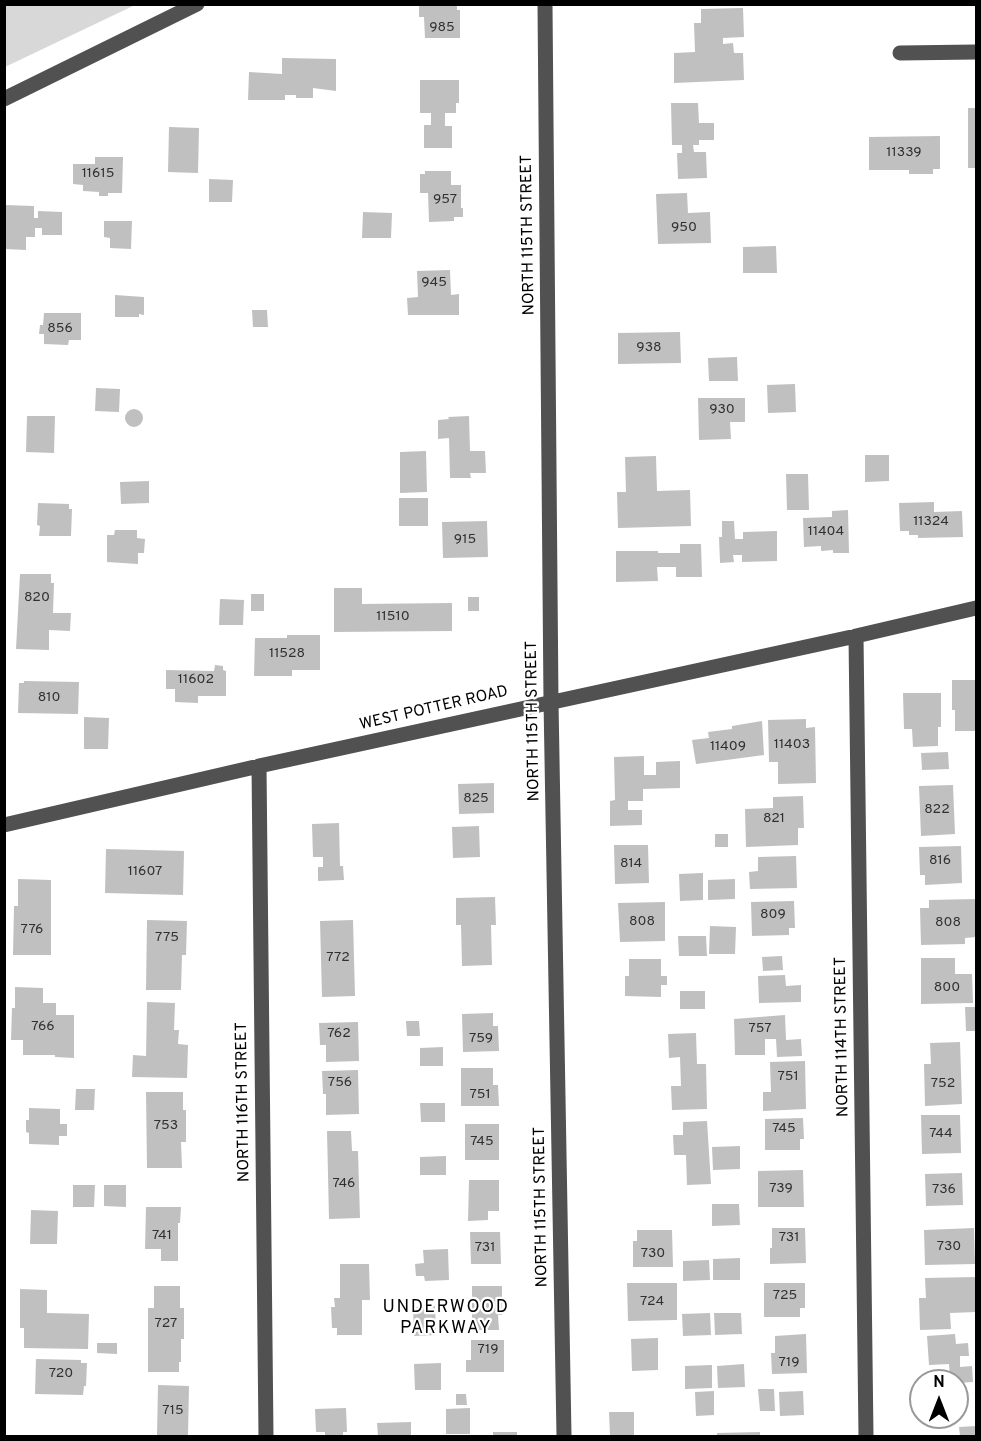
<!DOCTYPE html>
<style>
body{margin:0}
#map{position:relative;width:981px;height:1441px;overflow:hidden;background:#fff;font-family:Overpass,sans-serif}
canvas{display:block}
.frame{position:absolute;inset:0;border:6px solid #000;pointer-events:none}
.north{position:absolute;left:909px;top:1369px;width:60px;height:60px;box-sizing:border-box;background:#fff;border:2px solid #999;border-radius:50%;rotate:0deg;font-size:16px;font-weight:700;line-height:24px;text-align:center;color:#000}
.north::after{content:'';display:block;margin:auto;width:21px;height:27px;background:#000;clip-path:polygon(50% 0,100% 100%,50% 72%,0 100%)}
</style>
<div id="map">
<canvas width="981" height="1441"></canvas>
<div class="frame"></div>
<div class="north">N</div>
</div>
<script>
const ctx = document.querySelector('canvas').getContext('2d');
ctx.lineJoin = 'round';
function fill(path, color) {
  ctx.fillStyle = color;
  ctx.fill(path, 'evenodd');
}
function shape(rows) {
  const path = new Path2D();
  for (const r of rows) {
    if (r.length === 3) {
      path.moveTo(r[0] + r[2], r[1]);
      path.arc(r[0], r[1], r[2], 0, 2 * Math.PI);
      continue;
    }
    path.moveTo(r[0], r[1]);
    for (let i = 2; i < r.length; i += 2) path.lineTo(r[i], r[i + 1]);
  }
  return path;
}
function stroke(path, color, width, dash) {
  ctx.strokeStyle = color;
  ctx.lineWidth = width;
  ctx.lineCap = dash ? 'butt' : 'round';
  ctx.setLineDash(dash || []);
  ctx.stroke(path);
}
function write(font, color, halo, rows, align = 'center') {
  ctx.font = font + ' Overpass,sans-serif';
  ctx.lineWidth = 4.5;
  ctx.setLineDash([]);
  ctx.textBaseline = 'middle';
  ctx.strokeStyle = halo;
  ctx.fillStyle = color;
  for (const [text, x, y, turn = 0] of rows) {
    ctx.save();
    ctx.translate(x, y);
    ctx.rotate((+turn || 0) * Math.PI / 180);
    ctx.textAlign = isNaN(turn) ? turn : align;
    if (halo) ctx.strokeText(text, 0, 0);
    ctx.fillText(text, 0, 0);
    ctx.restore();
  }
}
fill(shape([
 [5,4,135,4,135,5,5,67]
]), '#d8d8d8');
fill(shape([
 [419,4,457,4,457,10,460,10,460,38,425,38,424,17,419,17],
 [743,8,744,37,723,38,723,44,733,43,734,53,743,53,744,80,674,83,674,53,695,52,694,23,701,23,701,9],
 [282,58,336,59,336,91,313,88,313,98,296,98,296,95,285,95,285,100,248,100,249,72,282,74],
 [420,80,459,80,459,103,456,103,456,113,445,113,445,126,452,126,452,148,424,148,424,125,431,125,431,113,420,113],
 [671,103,698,103,699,123,714,123,714,140,699,140,699,145,693,145,694,152,706,152,707,178,678,179,677,153,682,153,682,145,672,145],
 [968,108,976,108,976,168,968,168],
 [169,127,199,128,198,173,168,172],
 [940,136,940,169,933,169,933,174,909,174,909,170,869,170,869,137],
 [95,157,123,157,122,193,108,193,108,196,99,196,99,192,83,191,83,185,73,184,73,164,95,164],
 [425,171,451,171,451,185,461,185,461,208,463,208,463,217,454,217,454,221,429,222,428,193,420,193,420,174,425,174],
 [209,179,233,180,232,202,209,202],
 [687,193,688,213,710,212,711,243,658,244,656,194],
 [4,205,34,206,34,218,38,218,38,211,62,212,62,235,42,235,42,228,35,228,35,237,26,237,26,250,5,249],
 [363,212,392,213,391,238,362,238],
 [104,221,132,221,131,249,110,248,110,238,104,237],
 [776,246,777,273,743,273,743,247],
 [450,270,451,295,459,294,459,315,408,315,407,298,418,297,417,271],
 [115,295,144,297,144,315,139,314,139,317,115,317],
 [252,310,267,310,268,327,253,327],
 [44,313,81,313,81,340,69,340,68,345,44,344,44,334,39,334,40,325,43,325],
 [680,332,681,363,618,364,618,333],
 [737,357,738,381,709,381,708,358],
 [795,384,796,412,768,413,767,385],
 [96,388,120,389,119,412,95,411],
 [698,398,745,398,745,422,730,422,731,439,699,440],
 [134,418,9],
 [27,416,55,416,54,453,26,452],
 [469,416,470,451,485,451,486,473,470,473,471,478,450,478,449,438,438,439,438,420,449,419,448,417],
 [426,451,427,492,400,493,400,452],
 [865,455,889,455,889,481,865,482],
 [656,456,657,491,690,490,691,526,618,528,617,492,626,492,625,457],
 [786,474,808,474,809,510,787,510],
 [149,481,149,503,121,504,120,482],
 [399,498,428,498,428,526,399,526],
 [934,502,934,512,962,511,963,537,918,538,918,535,909,535,909,531,900,531,899,503],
 [38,503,69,504,69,509,72,509,71,536,39,536,40,526,37,525],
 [848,510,849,553,833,553,833,550,821,551,821,546,804,547,803,518,832,517,832,511],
 [487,521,488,557,443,558,442,522],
 [722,521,734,521,735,539,743,539,743,532,777,531,777,561,742,562,742,555,733,555,734,562,720,563,719,537,722,537],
 [115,530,137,530,137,538,145,539,144,553,138,553,138,564,107,562,107,535,114,535],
 [680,544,701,544,702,577,676,577,676,567,657,567,658,581,616,582,616,551,658,551,658,553,680,553],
 [20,574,51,574,51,583,54,583,53,613,71,613,70,631,49,630,49,650,16,649],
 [334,588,362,588,362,604,452,603,452,631,334,632],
 [251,594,264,594,264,611,251,611],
 [468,597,479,597,479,611,468,611],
 [220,599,244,600,243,625,219,625],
 [287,635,320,635,320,670,292,670,292,676,254,676,255,638,287,638],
 [215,665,223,666,223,670,226,671,226,696,198,696,198,703,175,702,175,689,166,689,166,670,214,671],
 [952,680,976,680,976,731,955,731,955,710,952,710],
 [24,681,79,682,78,714,18,713,19,683,24,683],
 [903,693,941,693,941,727,938,727,938,746,913,747,912,729,904,729],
 [84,717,109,718,108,749,84,749],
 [806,719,806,728,815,727,816,783,778,784,778,762,769,762,768,720],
 [762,721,764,755,696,764,692,740,709,738,708,732,732,729,732,726],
 [948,752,949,769,922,770,921,753],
 [644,756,644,775,656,775,656,762,680,761,680,788,643,789,643,801,628,801,628,810,642,810,642,825,610,826,610,801,615,800,614,757],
 [494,783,494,813,459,814,458,784],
 [953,785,955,834,921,836,919,786],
 [803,796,804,828,798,828,798,845,746,847,745,809,773,808,773,797],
 [339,823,340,866,343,866,344,880,318,881,318,867,323,867,323,857,313,857,312,824],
 [479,826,480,857,453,858,452,827],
 [715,834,728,834,728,847,715,847],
 [614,845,648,845,649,883,615,884],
 [961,846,962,883,925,885,925,875,920,875,919,847],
 [106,849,184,851,183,895,105,893],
 [796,856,797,888,750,889,749,872,758,871,758,857],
 [703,873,703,900,680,901,679,874],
 [18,879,51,880,51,955,13,955,14,906,18,906],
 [735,879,735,899,708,900,708,880],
 [495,897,496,925,491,925,492,965,462,966,461,925,456,925,456,898],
 [976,899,976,937,965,938,965,944,921,945,920,908,929,908,929,900],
 [794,901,795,928,789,928,789,935,752,936,751,902],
 [665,902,665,941,620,942,618,903],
 [147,920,187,921,186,955,182,955,181,990,146,990],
 [353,920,355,996,322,997,320,921],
 [710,926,736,927,735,954,709,954],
 [678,936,706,936,707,956,679,956],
 [782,956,783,970,763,971,762,957],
 [921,958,955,958,955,974,972,974,973,1003,921,1004],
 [629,959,661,959,661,976,667,976,667,985,661,985,661,997,625,996,625,976,629,976],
 [785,975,786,986,801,985,801,1002,759,1003,758,976],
 [15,987,43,988,43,1003,56,1003,56,1015,74,1015,74,1058,55,1057,55,1055,23,1055,23,1040,11,1040,12,1008,15,1008],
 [680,991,705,991,705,1009,680,1009],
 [147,1002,175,1003,174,1030,179,1030,178,1044,188,1045,187,1078,132,1077,133,1055,146,1056],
 [965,1007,976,1007,976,1031,966,1031],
 [493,1013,493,1026,498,1026,499,1051,463,1052,462,1014],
 [785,1015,786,1040,801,1039,802,1056,777,1057,776,1039,765,1039,765,1055,735,1055,734,1019],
 [406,1021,419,1021,420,1036,407,1036],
 [358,1022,359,1061,326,1062,326,1045,320,1045,319,1023],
 [696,1033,697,1064,706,1064,707,1109,672,1110,671,1086,681,1086,680,1057,669,1058,668,1034],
 [960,1042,962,1104,925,1106,924,1064,931,1064,930,1043],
 [443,1047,443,1066,420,1066,420,1048],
 [805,1061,806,1109,763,1111,763,1092,771,1092,770,1062],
 [461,1068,493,1068,493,1085,498,1085,499,1106,461,1106],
 [358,1070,359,1114,326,1115,326,1094,323,1094,322,1071],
 [76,1089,95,1089,94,1110,75,1110],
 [146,1092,183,1092,183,1110,186,1110,186,1142,181,1142,182,1168,147,1168],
 [420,1103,445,1103,445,1122,421,1122],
 [29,1108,60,1109,60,1124,67,1124,67,1136,59,1136,59,1145,29,1144,29,1133,26,1132,26,1120,29,1120],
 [921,1115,960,1115,961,1153,922,1154],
 [803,1118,804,1139,800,1139,800,1150,765,1150,765,1119],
 [707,1121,711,1184,687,1185,686,1155,674,1155,673,1135,683,1135,683,1122],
 [465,1124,499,1124,499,1160,465,1160],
 [327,1131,351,1131,352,1151,358,1151,360,1218,329,1219],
 [740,1146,740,1169,713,1170,712,1147],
 [446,1156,446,1175,420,1175,420,1157],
 [803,1170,804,1207,758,1207,758,1171],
 [962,1173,963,1205,926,1206,925,1174],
 [469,1180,499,1180,499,1211,488,1211,488,1220,468,1221],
 [73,1185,95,1185,94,1207,73,1207],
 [104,1185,126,1185,126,1207,104,1206],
 [712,1204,739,1204,740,1225,712,1226],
 [146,1207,181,1207,180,1223,178,1223,178,1261,161,1261,161,1249,145,1249],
 [31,1210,58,1211,57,1244,30,1244],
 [772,1228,805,1228,806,1263,770,1264,770,1248,772,1248],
 [974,1228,975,1264,925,1265,924,1230],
 [637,1230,672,1230,673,1267,633,1267,633,1241,637,1241],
 [470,1232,500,1232,501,1264,471,1264],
 [448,1249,449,1280,425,1281,424,1276,416,1276,415,1264,424,1263,423,1250],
 [740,1258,740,1280,713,1280,713,1259],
 [709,1260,710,1280,683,1281,683,1261],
 [340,1264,369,1264,370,1300,362,1300,362,1335,337,1335,337,1328,332,1328,331,1307,335,1307,334,1298,340,1298],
 [976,1277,976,1312,950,1313,951,1329,920,1330,919,1298,926,1298,925,1278],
 [627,1283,677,1283,677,1320,628,1321],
 [764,1283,805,1283,805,1308,800,1308,800,1317,764,1317],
 [154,1286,180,1286,180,1308,184,1308,184,1339,181,1339,181,1362,179,1362,179,1372,148,1372,148,1308,154,1308],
 [472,1286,502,1286,502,1315,498,1315,499,1330,472,1330],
 [20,1289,47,1290,47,1313,89,1314,88,1349,24,1348,24,1328,20,1328],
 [435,1306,436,1335,414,1336,413,1307],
 [710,1313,711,1335,683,1336,682,1314],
 [714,1313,741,1313,742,1334,715,1335],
 [806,1334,807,1373,772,1374,771,1353,775,1353,775,1336],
 [955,1334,956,1344,968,1343,969,1356,960,1356,960,1367,972,1366,973,1382,957,1383,957,1381,950,1381,949,1364,929,1365,927,1336],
 [658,1338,658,1370,632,1371,631,1339],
 [471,1340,504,1340,504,1372,466,1372,466,1360,471,1360],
 [97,1343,117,1343,117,1354,97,1353],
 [36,1359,81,1360,81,1363,87,1363,86,1386,84,1386,83,1395,35,1394],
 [441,1363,441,1390,415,1390,414,1364],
 [744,1364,745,1387,718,1388,717,1366],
 [712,1365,712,1388,685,1389,685,1366],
 [158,1385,189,1386,188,1436,157,1436],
 [758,1389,774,1389,775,1411,760,1411],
 [913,1389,921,1389,921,1409,914,1409],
 [714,1391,714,1415,696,1416,695,1392],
 [803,1391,804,1415,780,1416,779,1392],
 [456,1394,466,1394,467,1405,456,1405],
 [346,1408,347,1432,343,1432,343,1436,325,1436,325,1432,316,1432,315,1409],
 [470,1408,470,1434,446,1434,446,1409],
 [609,1412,634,1412,634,1436,610,1436],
 [411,1422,411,1436,378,1436,377,1423],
 [976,1426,976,1436,960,1436,959,1427],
 [493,1432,517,1432,517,1436,493,1436],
 [760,1432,760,1436,717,1436,717,1433]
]), '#c0c0c0');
stroke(shape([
 [545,4,551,702,564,1436],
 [900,53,976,52],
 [4,99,197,4],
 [856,636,866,1436],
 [259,766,266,1436],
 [4,825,259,766,856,636,976,608]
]), '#515151', 15);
write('14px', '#303030', null, [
 ["985",442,28],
 ["11339",904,153],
 ["11615",98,174],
 ["957",445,200],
 ["950",684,228],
 ["945",434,283],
 ["856",60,329],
 ["938",649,348],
 ["930",722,410],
 ["11324",931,522],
 ["11404",826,532],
 ["915",465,540],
 ["820",37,598],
 ["11510",393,617],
 ["11528",287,654],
 ["11602",196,680],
 ["810",49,698],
 ["11403",792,745],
 ["11409",728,747],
 ["825",476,799],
 ["822",937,810],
 ["821",774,819],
 ["816",940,861],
 ["814",631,864],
 ["11607",145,872],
 ["809",773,915],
 ["808",642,922],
 ["808",948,923],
 ["776",32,930],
 ["775",167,938],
 ["772",338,958],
 ["800",947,988],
 ["766",43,1027],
 ["757",760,1029],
 ["762",339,1034],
 ["759",481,1039],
 ["751",788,1077],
 ["756",340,1083],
 ["752",943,1084],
 ["751",480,1095],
 ["753",166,1126],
 ["745",784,1129],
 ["744",941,1134],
 ["745",482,1142],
 ["746",344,1184],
 ["739",781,1189],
 ["736",944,1190],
 ["741",162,1236],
 ["731",789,1238],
 ["730",949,1247],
 ["731",485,1248],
 ["730",653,1254],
 ["725",785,1296],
 ["724",652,1302],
 ["727",166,1324],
 ["719",488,1350],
 ["719",789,1363],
 ["720",61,1374],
 ["715",173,1411]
]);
write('16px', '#000', '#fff', [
 ["NORTH 115TH STREET",529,235,-91],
 ["WEST POTTER ROAD",434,709,-13],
 ["NORTH 115TH STREET",534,721,-91],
 ["NORTH 114TH STREET",843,1037,-91],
 ["NORTH 116TH STREET",244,1102,-91],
 ["NORTH 115TH STREET",542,1207,-91]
]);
ctx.letterSpacing = '1.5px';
write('18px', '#000', '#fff', [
 ["UNDERWOOD",446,1308],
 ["PARKWAY",446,1329]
]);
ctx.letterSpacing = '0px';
</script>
